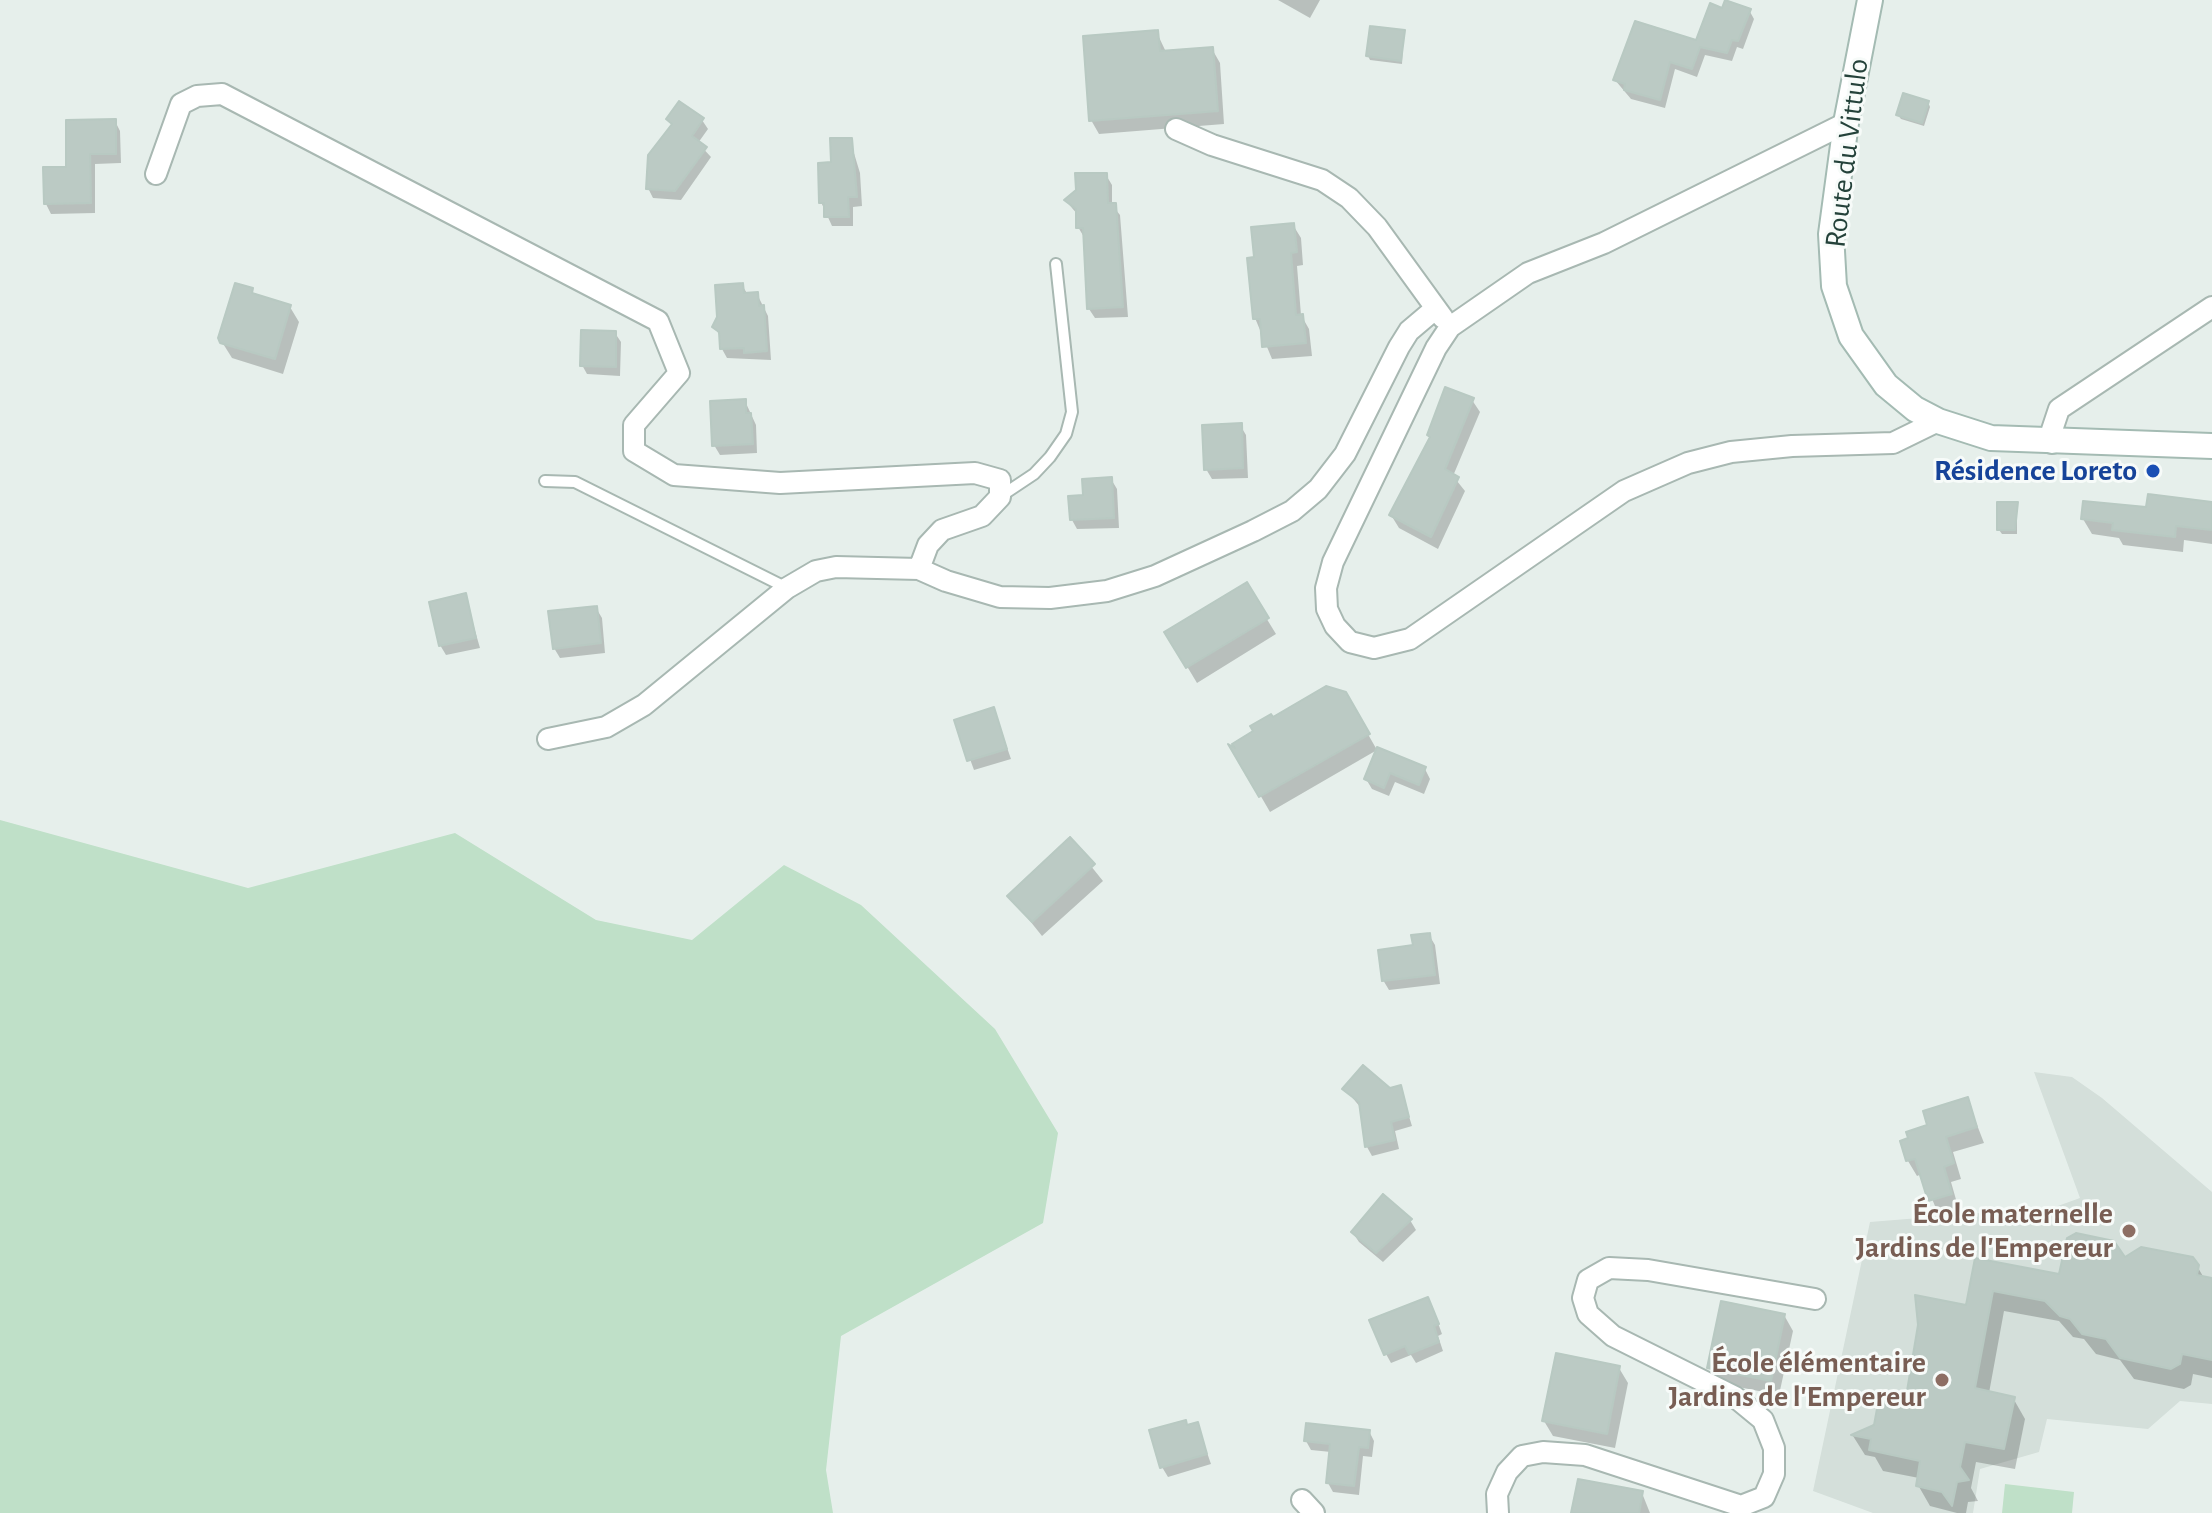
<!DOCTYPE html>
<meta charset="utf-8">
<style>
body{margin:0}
canvas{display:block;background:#e6efeb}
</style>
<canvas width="2212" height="1513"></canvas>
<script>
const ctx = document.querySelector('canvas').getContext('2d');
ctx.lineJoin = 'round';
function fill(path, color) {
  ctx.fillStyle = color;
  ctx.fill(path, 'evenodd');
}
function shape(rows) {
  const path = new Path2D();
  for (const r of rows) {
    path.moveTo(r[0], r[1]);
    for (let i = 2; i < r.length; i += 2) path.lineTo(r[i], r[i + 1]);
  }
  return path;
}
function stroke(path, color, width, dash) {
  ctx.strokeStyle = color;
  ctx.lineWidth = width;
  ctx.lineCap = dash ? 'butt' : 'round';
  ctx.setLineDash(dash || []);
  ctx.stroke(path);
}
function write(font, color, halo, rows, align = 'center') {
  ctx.font = font + ' "Alegreya Sans",sans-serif';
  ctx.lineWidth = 6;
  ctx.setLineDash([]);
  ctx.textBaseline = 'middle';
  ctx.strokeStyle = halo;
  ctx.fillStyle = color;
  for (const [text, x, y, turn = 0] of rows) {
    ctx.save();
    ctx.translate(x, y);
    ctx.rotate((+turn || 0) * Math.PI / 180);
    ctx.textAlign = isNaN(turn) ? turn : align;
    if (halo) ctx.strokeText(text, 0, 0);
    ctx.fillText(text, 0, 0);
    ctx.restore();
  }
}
fill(shape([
 [2034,1072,2072,1077,2102,1098,2212,1192,2212,1404,2180,1401,2148,1429,2047,1419,2039,1452,1980,1469,1973,1513,1873,1513,1813,1491,1870,1222,2055,1207,2080,1198]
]), '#d4dfda');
fill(shape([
 [0,820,248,888,455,833,596,920,692,940,784,865,861,905,995,1029,1058,1133,1043,1223,841,1336,826,1470,833,1513,0,1513],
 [2005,1484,2074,1492,2072,1513,2002,1513]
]), '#bfe0c8');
fill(shape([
 [1278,0,1320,0,1310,18],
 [1749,10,1754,19,1743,49,1737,47,1732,61,1705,55,1697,77,1675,69,1665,108,1631,99,1615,80,1697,43,1723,11],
 [1404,32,1402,64,1370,60,1368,56],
 [1157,33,1166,52,1212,49,1220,63,1224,124,1099,134,1091,120],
 [1928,102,1930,107,1924,126,1901,119,1898,115],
 [668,119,702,120,708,129,698,143,711,157,681,200,653,198,648,188,673,126],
 [115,121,120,131,121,163,95,164,95,213,51,214,46,204,68,168],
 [850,140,860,173,862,206,853,207,853,226,832,226,821,202],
 [1106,175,1112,185,1112,205,1120,215,1128,317,1095,318,1089,309,1084,237,1078,227,1078,215,1066,201],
 [1293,225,1301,238,1303,265,1297,266,1301,315,1309,329,1312,356,1272,359,1255,318],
 [742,285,748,295,757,294,768,316,771,360,727,358,722,349,721,337,714,327],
 [252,290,255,296,290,307,299,322,283,374,232,358,222,342],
 [615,333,621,342,620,376,587,374,582,365],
 [1472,400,1480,412,1453,476,1465,491,1438,549,1399,528,1391,515],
 [745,401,756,425,757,453,720,455,714,445],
 [1240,425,1246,435,1248,478,1212,479,1206,469],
 [1111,479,1117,489,1119,528,1077,529,1072,520,1085,497],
 [2017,504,2017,534,2002,534,1999,530],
 [2212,504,2212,544,2184,540,2183,552,2123,545,2119,538,2092,534,2083,519],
 [1246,585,1276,634,1197,683,1167,633],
 [465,596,480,648,446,655,440,645],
 [596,608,602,618,605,653,560,658,554,648],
 [1345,694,1377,750,1270,812,1234,750,1273,720],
 [994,710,1011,759,974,770,956,721],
 [1378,750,1425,769,1430,779,1424,794,1395,782,1389,796,1372,789,1366,779],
 [1070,840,1103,881,1042,936,1010,896],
 [1429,935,1435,945,1440,984,1389,990,1383,980],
 [1400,1087,1412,1126,1395,1131,1399,1149,1372,1156,1367,1147,1361,1108,1345,1089],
 [1967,1099,1984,1143,1953,1152,1961,1179,1951,1182,1959,1210,1939,1216,1922,1174,1917,1176,1908,1161,1902,1142],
 [1410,1220,1416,1230,1383,1262,1359,1242,1353,1233],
 [2125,1259,2197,1266,2204,1278,2212,1280,2212,1378,2193,1374,2191,1385,2184,1389,2134,1379,2120,1360,2096,1354,2084,1339,2073,1337,2059,1321,2004,1311,1989,1393,2013,1398,2025,1419,2015,1469,1976,1462,1971,1488,1978,1501,1968,1502,1966,1513,1957,1513,1930,1506,1918,1485,1919,1478,1883,1471,1875,1457,1865,1455,1853,1436,1907,1405,1968,1307,1977,1261,2061,1276],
 [1433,1309,1442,1334,1438,1336,1443,1351,1416,1363,1411,1355,1391,1363,1386,1354],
 [1784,1315,1793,1331,1779,1395,1718,1383,1709,1367],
 [1619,1368,1628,1383,1615,1448,1553,1436,1544,1421],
 [1197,1424,1211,1464,1168,1477,1162,1467,1188,1427],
 [1369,1431,1374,1441,1372,1457,1363,1456,1359,1495,1333,1492,1328,1483,1331,1452,1311,1450,1306,1441],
 [1642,1493,1650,1513,1573,1513]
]), '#0003');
const building = shape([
 [1725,0,1751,9,1738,41,1732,40,1727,53,1700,47,1692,69,1670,62,1660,100,1624,90,1625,84,1613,80,1635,21,1696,40,1710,3,1722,8,1725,0],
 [1370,26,1405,30,1401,61,1366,56,1370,26],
 [1158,30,1160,51,1213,47,1218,111,1089,121,1083,36,1158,30],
 [1903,93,1929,101,1922,123,1896,115,1903,93],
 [679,101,704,118,692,136,707,147,675,191,646,189,648,155,672,124,666,119,679,101],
 [116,119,116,154,90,154,91,203,44,204,43,167,66,167,66,120,116,119],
 [830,138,852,138,857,197,848,197,849,217,824,217,824,203,819,203,818,163,831,162,830,138],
 [1075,173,1107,173,1108,203,1116,203,1123,307,1087,309,1083,228,1076,228,1076,209,1064,200,1076,190,1075,173],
 [1294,223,1297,252,1291,253,1296,315,1303,314,1306,343,1262,347,1260,319,1253,319,1247,258,1254,257,1251,227,1294,223],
 [235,283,253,288,252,293,291,305,275,359,220,343,218,338,235,283],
 [743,283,744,293,758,292,759,306,764,305,767,351,744,353,744,348,720,349,719,332,712,327,717,317,715,285,743,283],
 [581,330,616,331,616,367,580,366,581,330],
 [1445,387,1474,398,1445,469,1459,477,1431,537,1389,515,1430,437,1427,435,1445,387],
 [746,399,746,413,751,413,753,444,712,446,710,401,746,399],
 [1242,423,1243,468,1204,470,1202,425,1242,423],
 [1112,477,1114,518,1070,520,1068,496,1083,495,1082,479,1112,477],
 [2148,494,2212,502,2212,530,2176,526,2175,537,2112,530,2113,523,2081,519,2083,501,2146,507,2148,494],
 [1997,502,2018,502,2015,530,1997,530,1997,502],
 [1247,582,1269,618,1186,668,1164,632,1247,582],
 [466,593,476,638,439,646,429,602,466,593],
 [597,606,601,643,553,649,548,611,597,606],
 [1326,686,1346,692,1370,734,1259,797,1228,744,1235,748,1232,744,1253,731,1250,726,1271,714,1273,717,1326,686],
 [994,707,1007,749,967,761,954,720,994,707],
 [1377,747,1426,767,1419,785,1390,773,1384,788,1364,779,1377,747],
 [1070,837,1095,864,1032,922,1007,896,1070,837],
 [1430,933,1435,975,1382,981,1378,950,1413,945,1411,935,1430,933],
 [1363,1065,1390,1088,1401,1085,1409,1117,1391,1122,1395,1140,1365,1147,1359,1102,1342,1089,1363,1065],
 [1968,1097,1977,1127,1946,1137,1954,1163,1944,1167,1952,1194,1928,1201,1915,1159,1906,1161,1900,1141,1908,1138,1906,1132,1927,1125,1923,1111,1968,1097],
 [1383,1194,1412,1219,1376,1253,1351,1232,1383,1194],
 [2076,1233,2114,1241,2125,1257,2141,1247,2193,1257,2199,1265,2197,1275,2212,1278,2212,1360,2182,1354,2180,1364,2171,1369,2120,1358,2106,1339,2082,1334,2070,1319,2060,1316,2045,1301,1993,1291,1975,1388,2015,1397,2004,1449,1965,1442,1960,1467,1969,1480,1957,1482,1952,1506,1942,1492,1916,1486,1920,1461,1869,1450,1871,1439,1851,1435,1874,1425,1879,1398,1905,1403,1918,1325,1915,1295,1966,1305,1975,1258,2059,1274,2067,1238,2076,1233],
 [1428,1297,1439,1324,1434,1326,1439,1342,1409,1354,1405,1346,1384,1355,1369,1320,1428,1297],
 [1721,1301,1785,1314,1771,1381,1707,1368,1721,1301],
 [1556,1353,1620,1366,1607,1434,1542,1421,1556,1353],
 [1186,1420,1187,1425,1198,1422,1207,1454,1160,1468,1149,1430,1186,1420],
 [1306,1423,1370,1430,1368,1448,1359,1447,1354,1486,1326,1483,1330,1444,1304,1441,1306,1423],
 [1578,1479,1643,1491,1639,1513,1571,1513,1578,1479]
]);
fill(building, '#bbcac4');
stroke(building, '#b8c9c2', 2);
const lane = shape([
 [545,481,575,482,787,588],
 [1001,496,1034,474,1050,457,1066,434,1072,412,1056,264]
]);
const street = shape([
 [1846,123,1604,243,1528,273,1450,327,1436,348,1333,562,1326,588,1327,609,1335,626,1350,642,1374,648,1410,639,1624,491,1688,463,1731,452,1792,446,1893,443,1938,421],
 [1176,129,1212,145,1322,180,1349,198,1377,227,1443,318],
 [156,174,181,104,197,96,222,94,658,321,679,373,634,425,634,451,674,475,780,483,975,473,1000,480,1000,497,982,516,942,530,928,545,919,569],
 [2052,443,2052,430,2059,409,2212,307],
 [548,739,606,727,644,705,787,588,816,571,836,567,919,569,946,581,1000,597,1050,598,1107,591,1155,576,1253,531,1292,511,1318,489,1345,454,1399,347,1409,331,1435,309],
 [1302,1500,1314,1513],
 [1498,1513,1497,1494,1507,1472,1522,1456,1543,1452,1585,1455,1741,1506,1764,1497,1774,1474,1774,1448,1763,1420,1735,1397,1613,1336,1588,1314,1583,1298,1588,1280,1609,1268,1648,1270,1815,1299]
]);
const secondary = shape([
 [1870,0,1846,123,1831,234,1834,286,1851,336,1886,385,1915,409,1938,421,1991,438,2212,446]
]);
stroke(lane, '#a8b8b2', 14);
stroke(street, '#a8b8b2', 24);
stroke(secondary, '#a4bbb3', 28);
stroke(lane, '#fff', 10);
stroke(street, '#fff', 20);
stroke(secondary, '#fff', 24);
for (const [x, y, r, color] of [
 [2153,471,8,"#1a4fb4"],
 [2129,1231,8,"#8d6e63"],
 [1942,1380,8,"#8d6e63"]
]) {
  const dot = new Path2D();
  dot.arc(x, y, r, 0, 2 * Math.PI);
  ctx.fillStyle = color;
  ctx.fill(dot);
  stroke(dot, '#f7fbf9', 3);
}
write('30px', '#24423a', '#f7fbf9', [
 ["Route du Vittulo",1847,153,-83]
]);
write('bold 30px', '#164399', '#f7fbf9', [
 ["Résidence Loreto",2137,471]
], 'right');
write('bold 30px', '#785e54', '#f7fbf9', [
 ["École maternelle",2113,1214],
 ["Jardins de l'Empereur",2113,1248],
 ["École élémentaire",1926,1363],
 ["Jardins de l'Empereur",1926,1397]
], 'right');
</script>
